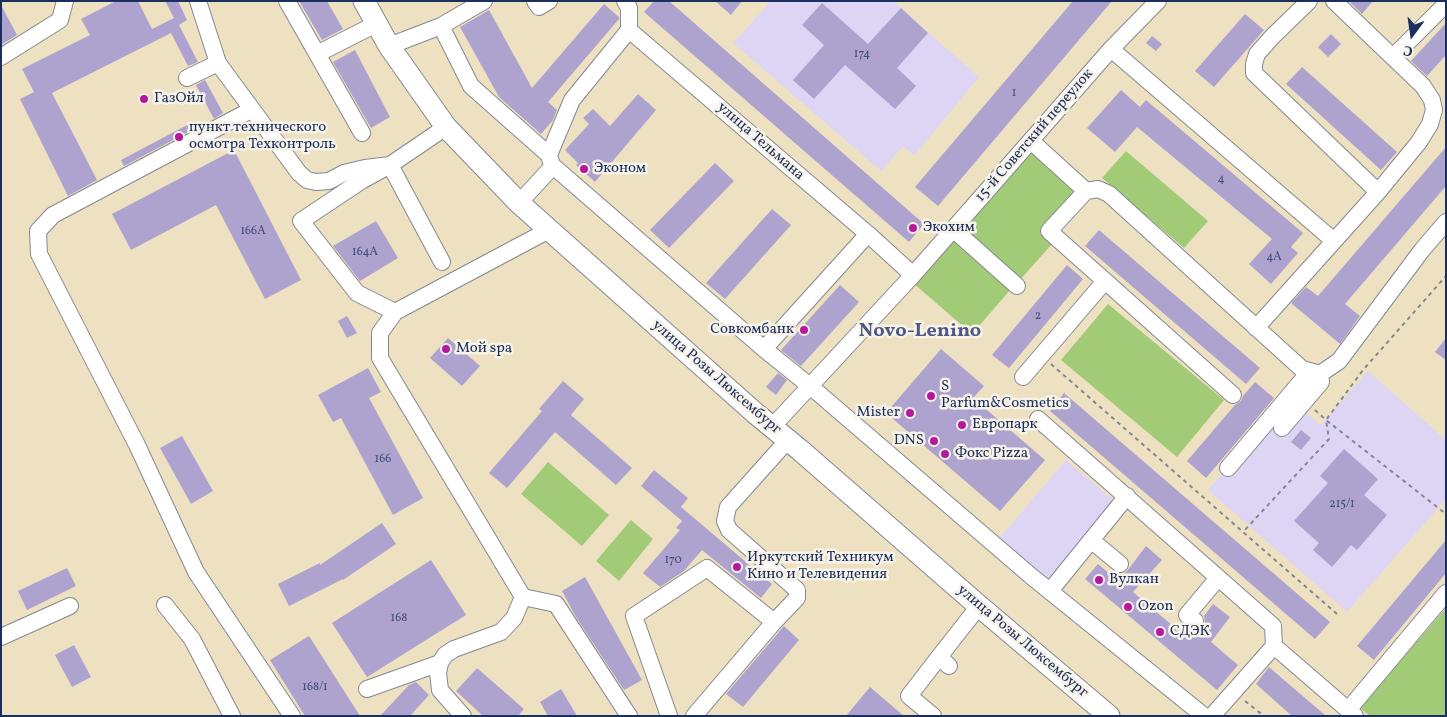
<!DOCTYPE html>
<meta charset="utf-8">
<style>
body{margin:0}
#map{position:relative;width:1447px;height:717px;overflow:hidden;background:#eee1c1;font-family:Vollkorn,serif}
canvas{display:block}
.frame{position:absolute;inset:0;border:2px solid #1b2f5e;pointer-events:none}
.north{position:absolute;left:1387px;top:10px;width:50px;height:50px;-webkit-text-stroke:4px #f7f3e8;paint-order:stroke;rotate:194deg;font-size:14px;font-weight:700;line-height:20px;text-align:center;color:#1b2f5e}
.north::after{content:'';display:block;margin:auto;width:18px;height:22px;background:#1b2f5e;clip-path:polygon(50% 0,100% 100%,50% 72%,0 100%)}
</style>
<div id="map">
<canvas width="1447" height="717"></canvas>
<div class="frame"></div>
<div class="north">С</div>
</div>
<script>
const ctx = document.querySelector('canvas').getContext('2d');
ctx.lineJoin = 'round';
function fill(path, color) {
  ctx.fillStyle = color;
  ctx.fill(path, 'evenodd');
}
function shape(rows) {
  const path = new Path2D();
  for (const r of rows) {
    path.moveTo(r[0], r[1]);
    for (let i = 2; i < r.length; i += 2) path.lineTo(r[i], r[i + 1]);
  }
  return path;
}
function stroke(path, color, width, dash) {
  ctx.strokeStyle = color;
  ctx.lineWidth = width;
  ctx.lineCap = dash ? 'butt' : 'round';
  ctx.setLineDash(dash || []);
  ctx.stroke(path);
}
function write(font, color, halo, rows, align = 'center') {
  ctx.font = font + ' Vollkorn,serif';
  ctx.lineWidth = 5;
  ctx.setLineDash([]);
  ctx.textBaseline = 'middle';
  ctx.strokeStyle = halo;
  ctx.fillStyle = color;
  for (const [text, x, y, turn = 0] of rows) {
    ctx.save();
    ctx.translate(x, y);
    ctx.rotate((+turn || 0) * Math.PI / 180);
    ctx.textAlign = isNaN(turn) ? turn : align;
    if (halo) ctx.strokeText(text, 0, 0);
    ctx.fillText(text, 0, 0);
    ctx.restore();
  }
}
fill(shape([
 [771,1,893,1,979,77,915,155,903,147,881,171,733,43],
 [1368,371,1446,440,1446,499,1347,612,1208,490,1289,398,1321,425],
 [1066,460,1118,504,1049,585,997,541]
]), '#ded5f5');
fill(shape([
 [1032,151,1077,192,1040,233,1052,244,1019,281,961,229],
 [1126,151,1208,221,1184,248,1102,178],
 [952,237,1011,289,972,334,913,283],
 [1108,304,1224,400,1177,457,1061,360],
 [548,462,609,515,582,546,521,494],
 [631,520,653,539,619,581,596,561],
 [1446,608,1446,716,1370,716,1360,708]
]), '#a1cb77');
fill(shape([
 [116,1,138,1,152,29,174,18,165,1,178,1,187,20,179,25,198,62,188,66,171,33,52,93,97,180,68,196,20,99,34,92,22,69,90,35,81,19],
 [299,1,327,1,343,29,322,40],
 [654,1,669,1,924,224,909,242,644,12],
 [715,1,742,1,731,15],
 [1073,1,1112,1,938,206,915,187],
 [1349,1,1373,1,1362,14],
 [822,3,868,44,901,8,928,33,897,68,916,86,895,109,845,65,814,99,793,80,824,45,802,25],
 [604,4,619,17,619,19,548,102,557,110,553,120,541,134,499,97,460,27,489,10,532,88],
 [1,5,17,35,1,45],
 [1245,14,1264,30,1214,87,1195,71],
 [1446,23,1446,55,1427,76,1411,61],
 [1331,34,1341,44,1328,57,1318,47],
 [1152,36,1162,44,1156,51,1146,43],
 [355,50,390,117,371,128,333,62],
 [1302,67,1397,152,1381,170,1286,84],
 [205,80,223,113,214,119,196,85],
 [1121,90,1140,107,1146,100,1303,233,1291,247,1298,253,1271,284,1249,264,1272,239,1137,127,1115,152,1087,128],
 [638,94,656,110,595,182,576,165,578,163,565,150,589,124,583,118,593,109,610,126],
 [189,124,192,130,124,166,121,160],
 [1446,147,1446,186,1345,304,1360,316,1340,344,1291,303,1306,287,1318,296],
 [234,150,301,280,265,299,216,205,131,250,112,214],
 [715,163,734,181,669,248,650,230],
 [772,209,791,225,725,299,706,283],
 [376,221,398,258,360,281,333,246],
 [1099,230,1260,368,1246,384,1085,246],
 [1067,265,1083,279,1009,368,992,355],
 [840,285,859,302,801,366,781,350],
 [347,316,357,333,347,338,338,321],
 [448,338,480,366,462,386,430,358],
 [1446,338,1446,360,1435,352],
 [941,349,984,386,973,398,1045,460,1000,511,886,413],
 [368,368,381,392,369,398,423,498,393,515,341,418,333,422,318,395],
 [778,373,787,380,776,395,766,387],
 [563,381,584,399,571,415,632,468,616,485,555,432,507,488,489,473,542,411,539,409],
 [1255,382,1274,398,1206,478,1187,461,1235,405,1241,401,1243,396],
 [1064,393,1330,622,1315,639,1050,411],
 [1301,430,1311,438,1301,450,1291,442],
 [182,436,213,491,191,504,160,448],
 [1344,449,1378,479,1364,495,1387,515,1357,550,1351,545,1332,567,1313,550,1319,543,1294,521,1328,483,1320,476],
 [654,470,688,498,681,507,772,584,761,598,702,550,684,571,660,587,643,573,680,530,676,528,682,521,641,486],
 [382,523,396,544,343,580,343,579,289,606,278,584,320,563,320,565],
 [1446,540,1446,573,1374,660,1357,646],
 [1146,546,1162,560,1133,592,1187,638,1193,630,1198,630,1203,627,1205,622,1204,616,1213,604,1230,617,1211,642,1238,665,1217,690,1085,579,1098,564,1117,580,1127,571],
 [431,560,466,615,367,677,332,623],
 [67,568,76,586,27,610,18,591],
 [585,577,642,680,624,690,576,617,562,591],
 [784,626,799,640,743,707,726,694],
 [309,636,360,716,305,716,270,660],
 [74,645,91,677,72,687,55,655],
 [1269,667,1326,716,1292,716,1256,684],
 [477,668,524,709,518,716,483,716,456,691],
 [416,682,429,695,410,716,380,716,409,685],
 [870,687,904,716,846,716],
 [561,689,577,716,548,716,540,702]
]), '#aea3cf');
const minor = shape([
 [198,1,218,63,299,173,307,180,316,182,329,181,344,173,365,168,390,165,446,127],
 [287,1,362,133],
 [535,1,539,7,549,1],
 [625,1,629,8,629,30,868,234,913,275],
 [1309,1,1272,37,1257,54,1254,64,1254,73,1378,192],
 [441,26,471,86,549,155],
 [389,46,441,26,484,1],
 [1111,49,1334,241],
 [317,54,376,24],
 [1394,56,1446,4],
 [1,57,60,20,65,1],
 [187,78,218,63],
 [251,110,53,215,38,231,39,254,137,445,196,572,292,716],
 [1031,141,1086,191,1098,189,1109,194,1302,369,1320,374,1339,361,1422,250,1446,222],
 [552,165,549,155,572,100,629,30],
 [1086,191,1049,231,1233,395],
 [519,203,553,166,764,349,810,386,1031,576,1204,716],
 [953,229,1017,286],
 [549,230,395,312,380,333,380,358,523,597,556,604,629,716],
 [395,312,357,293,301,221,361,181,390,165,442,262],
 [1256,328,1378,192,1419,142,1430,124,1434,110,1432,100,1423,86,1334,1],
 [764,349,868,234],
 [1023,377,1105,281],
 [1038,419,1273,626,1274,646,1212,716],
 [772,427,913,275,1111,49,1158,1],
 [1282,428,1321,382,1320,374],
 [1228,468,1310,371],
 [1091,540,1120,564],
 [1050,591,1127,496],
 [165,605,192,639,232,716],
 [1195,621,1187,615,1218,578],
 [774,622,797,598,797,590,729,530,725,521,728,507,787,441],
 [1,637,70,606],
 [1274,646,1355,716],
 [440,663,445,655,454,649,501,632,514,618,523,597],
 [949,666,939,657,979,606],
 [367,689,440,663,438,673,440,690,463,716],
 [1348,710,1446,593],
 [669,716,634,616,707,568,774,622,694,716],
 [933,716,909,696,939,657]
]);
const major = shape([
 [364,1,389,46,446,127,519,203,755,413,800,450,979,606,1109,716]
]);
stroke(minor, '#848890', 18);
stroke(major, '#848890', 23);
stroke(shape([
 [1051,364,1243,532],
 [1315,410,1326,420,1446,514],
 [1337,614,1243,532,1329,439,1326,420,1363,370,1446,276],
 [1245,701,1264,716]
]), '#848890', 2, [4, 4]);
stroke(minor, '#fff', 16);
stroke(major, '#fff', 21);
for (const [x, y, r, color] of [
 [144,99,5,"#b5179e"],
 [179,137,5,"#b5179e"],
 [584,169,5,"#b5179e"],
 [913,228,5,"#b5179e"],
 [804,330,5,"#b5179e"],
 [446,349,5,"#b5179e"],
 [931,396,5,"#b5179e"],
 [910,413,5,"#b5179e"],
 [962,425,5,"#b5179e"],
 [934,441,5,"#b5179e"],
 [945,454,5,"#b5179e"],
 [737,567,5,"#b5179e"],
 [1099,580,5,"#b5179e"],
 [1128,607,5,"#b5179e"],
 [1160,632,5,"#b5179e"]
]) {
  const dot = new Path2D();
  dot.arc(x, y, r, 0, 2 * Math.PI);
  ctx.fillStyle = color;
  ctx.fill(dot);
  stroke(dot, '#f7f3e8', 2);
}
write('12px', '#404c7a', null, [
 ["174",862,55],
 ["1",1014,94],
 ["4",1221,180],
 ["166А",253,232],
 ["164А",365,253],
 ["4А",1274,258],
 ["2",1038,317],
 ["166",383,460],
 ["215/1",1342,505],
 ["170",673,561],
 ["168",399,619],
 ["168/1",315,688]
]);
write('15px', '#1b2f5e', '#f7f3e8', [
 ["ГазОйл",154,99],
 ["пункт технического",189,128],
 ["осмотра Техконтроль",189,145],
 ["Эконом",594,169],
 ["Экохим",923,228],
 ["Совкомбанк",794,330,"right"],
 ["Мой spa",456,349],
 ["S",941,387],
 ["Parfum&Cosmetics",941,404],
 ["Mister",900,413,"right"],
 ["Европарк",972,425],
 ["DNS",924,441,"right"],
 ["Фокс Pizza",955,454],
 ["Иркутский Техникум",747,558],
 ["Кино и Телевидения",747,575],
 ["Вулкан",1109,580],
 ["Ozon",1138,607],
 ["СДЭК",1170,632]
], 'left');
write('15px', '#1b2f5e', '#f7f3e8', [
 ["15-й Советский переулок",1035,136,-49],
 ["улица Тельмана",760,142,41],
 ["улица Розы Люксембург",716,378,41],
 ["улица Розы Люксембург",1022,642,40]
]);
write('bold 20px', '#4e5886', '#f7f3e8', [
 ["Novo-Lenino",920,332]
]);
</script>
